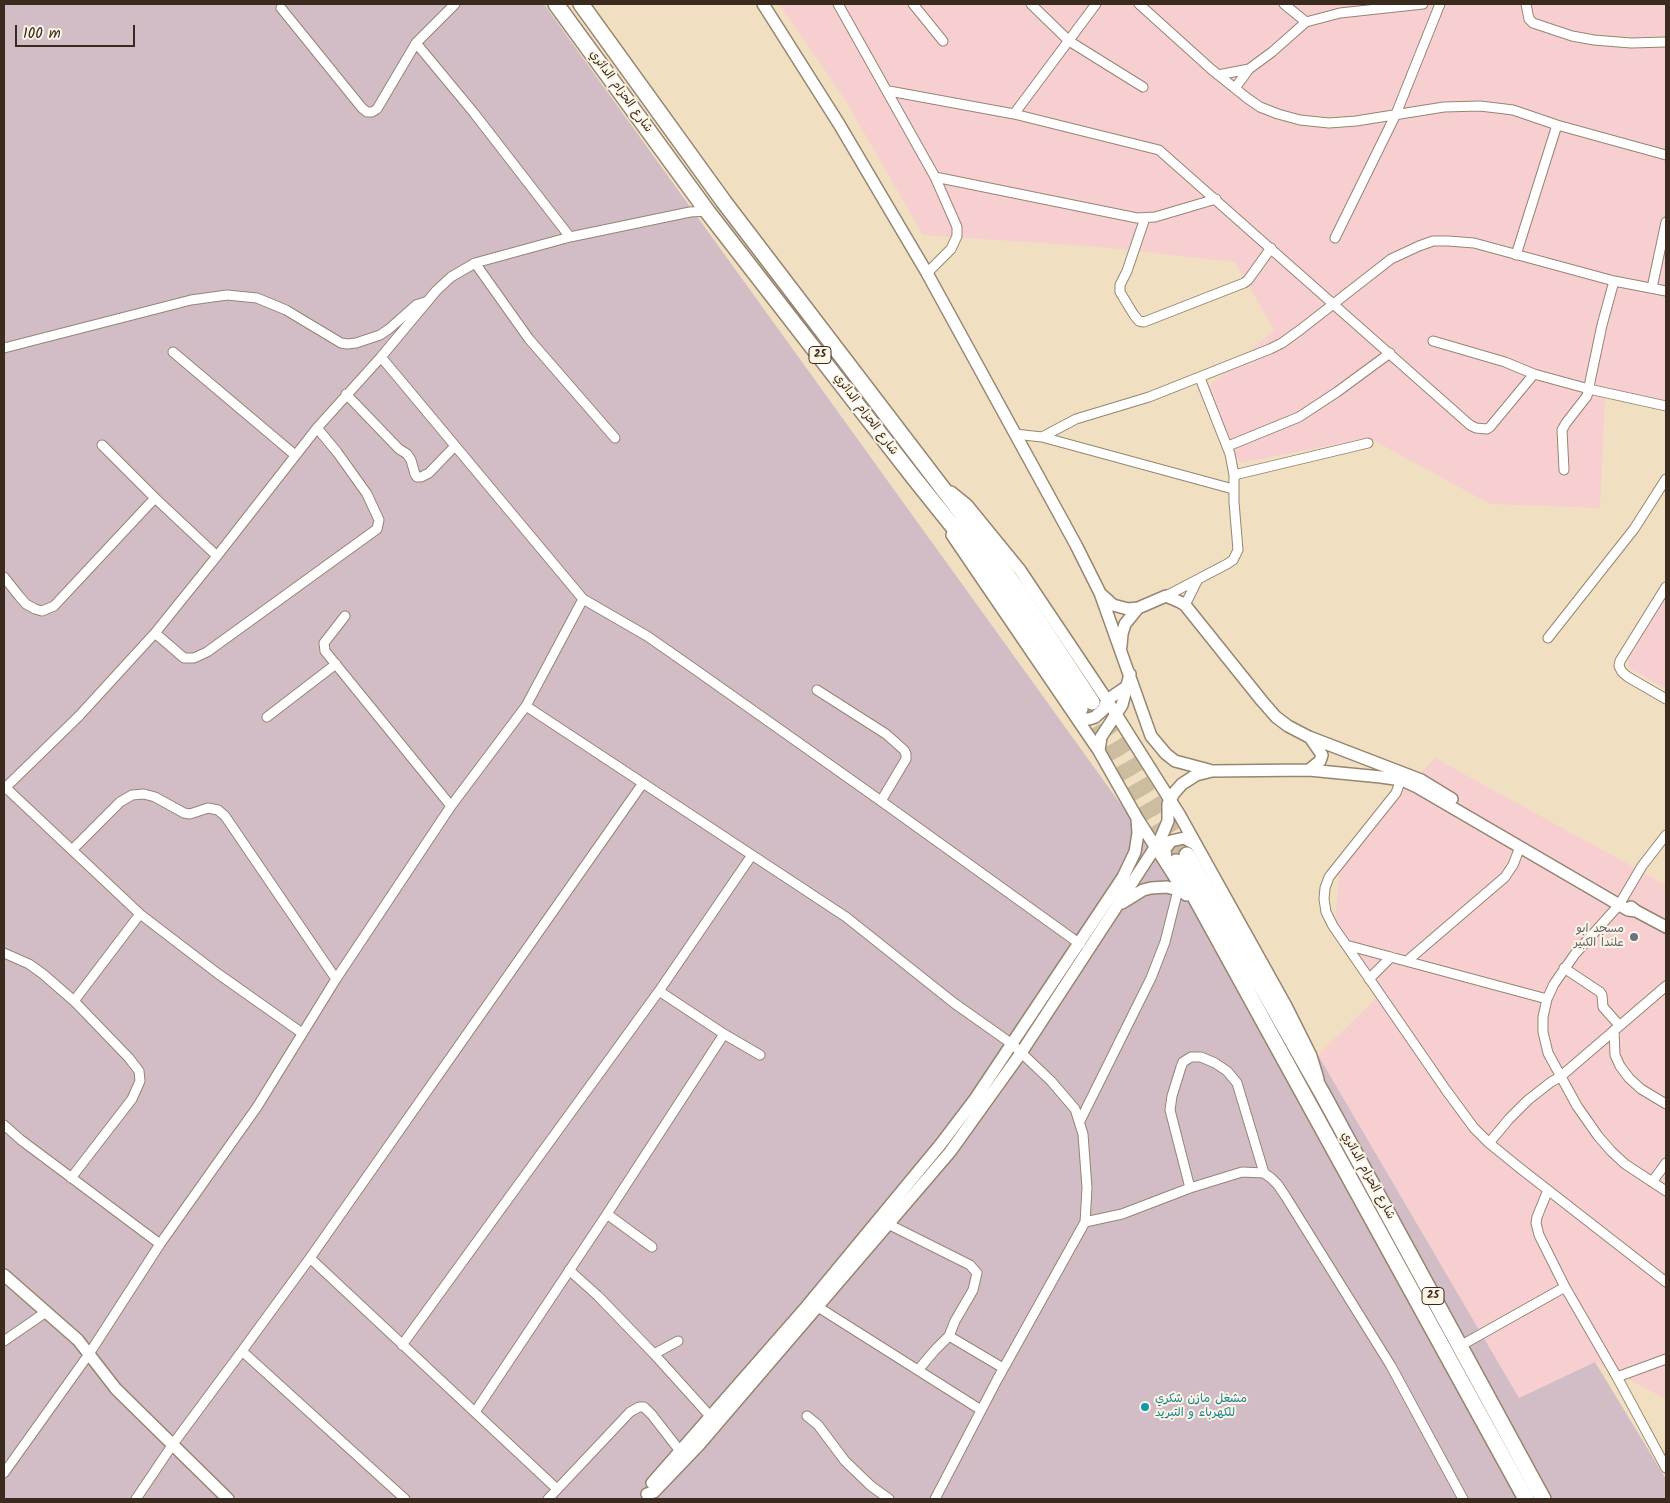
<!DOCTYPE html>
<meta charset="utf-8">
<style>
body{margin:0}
#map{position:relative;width:1670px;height:1503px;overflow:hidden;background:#f0e0c1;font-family:Kalam,sans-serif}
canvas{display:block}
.frame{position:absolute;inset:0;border:5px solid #3b2a1e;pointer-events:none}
.scale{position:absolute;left:15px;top:25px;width:120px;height:22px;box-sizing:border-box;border:2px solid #3b2a1e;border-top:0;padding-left:6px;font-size:15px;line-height:18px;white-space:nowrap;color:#3b2a1e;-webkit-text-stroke:4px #fcf5e5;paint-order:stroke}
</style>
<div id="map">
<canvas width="1670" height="1503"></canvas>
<div class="frame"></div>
<div class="scale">100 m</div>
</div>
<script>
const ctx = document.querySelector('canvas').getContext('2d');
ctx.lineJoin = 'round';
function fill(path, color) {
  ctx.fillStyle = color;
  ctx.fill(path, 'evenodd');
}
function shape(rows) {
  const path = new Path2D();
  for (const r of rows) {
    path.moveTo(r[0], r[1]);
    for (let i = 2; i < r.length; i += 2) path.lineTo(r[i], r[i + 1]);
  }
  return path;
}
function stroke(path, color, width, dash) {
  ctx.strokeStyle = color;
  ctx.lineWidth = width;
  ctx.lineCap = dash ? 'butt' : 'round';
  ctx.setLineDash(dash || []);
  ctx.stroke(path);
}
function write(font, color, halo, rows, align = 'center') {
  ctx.font = font + ' Kalam,"Playpen Sans Arabic",sans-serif';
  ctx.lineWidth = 4;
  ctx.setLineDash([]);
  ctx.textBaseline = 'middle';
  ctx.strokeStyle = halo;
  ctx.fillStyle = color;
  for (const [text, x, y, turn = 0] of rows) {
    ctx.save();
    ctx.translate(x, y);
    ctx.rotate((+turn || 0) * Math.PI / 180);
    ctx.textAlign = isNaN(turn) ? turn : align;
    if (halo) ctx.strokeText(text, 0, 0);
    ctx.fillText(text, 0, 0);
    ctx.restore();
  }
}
fill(shape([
 [779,4,1666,4,1666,407,1605,396,1600,508,1490,504,1369,438,1240,463,1201,393,1274,330,1235,262,1101,247,923,235,844,98],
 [1666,595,1666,689,1632,670,1629,667,1628,658],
 [1435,758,1666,885,1666,1399,1595,1362,1519,1398,1318,1055,1378,996,1335,921,1341,854]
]), '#f7cfd1');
fill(shape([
 [4,4,544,4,1153,849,1318,1055,1519,1398,1595,1362,1666,1479,1666,1499,4,1499]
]), '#d2bdc6');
stroke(shape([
 [1092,702,1187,855],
 [1080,709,1176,862]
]), '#ccbca0', 15, [15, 8]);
const minor = shape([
 [838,4,935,177,957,227,957,236,951,249,927,273],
 [913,4,943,41],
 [1031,4,1069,41,1143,87],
 [1139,4,1211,69,1247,98,1260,107,1278,114,1300,120,1329,123,1356,121,1444,107,1480,106,1497,108,1513,110,1557,125,1666,155],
 [1284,4,1306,22],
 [1526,4,1529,19,1533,23,1572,36,1594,40,1631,43,1666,42],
 [281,8,362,108,367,112,372,112,377,109,416,43,455,4],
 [416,43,474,113,570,237],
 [1218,75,1249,69],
 [1235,88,1249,69,1272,52,1306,22,1340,13,1423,4],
 [889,91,1014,114,1159,150,1470,425,1476,428,1487,429,1490,427,1534,374],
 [1014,114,1096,4],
 [935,177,1137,218,1155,217,1216,199],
 [1145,218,1127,271,1120,285,1120,292,1134,315,1139,321,1144,322,1244,283,1248,280,1271,248],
 [1335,238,1396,114,1440,4],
 [1516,255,1557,125],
 [475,263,529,339,615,438],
 [1652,288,1666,222],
 [1433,341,1505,362,1534,374,1589,389,1666,406],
 [4,348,191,300,227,295,257,298,286,310,341,343,347,344,356,343,380,335,389,329,416,305,428,301],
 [173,352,295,455],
 [381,357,583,599,647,636,693,668,881,801,1080,944],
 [346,394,399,449,407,454,411,460,415,474,417,477,421,477,429,473,455,446],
 [1015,434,1042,437,1076,419,1149,397,1270,349,1282,343,1300,330,1391,259,1419,246,1433,241,1448,241,1474,243,1614,281,1666,291],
 [1042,437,1233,489],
 [102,445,155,498,217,556],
 [1228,446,1299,417,1337,392,1390,353],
 [1564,470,1562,430,1566,423,1587,396,1602,325,1614,281],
 [1234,475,1368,443],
 [4,577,19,596,26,604,35,609,42,611,54,606,155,498],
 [1666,587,1620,661,1619,666,1622,672,1628,677,1666,699],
 [1166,596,1227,564,1233,560,1238,550,1234,502,1234,475,1230,454,1200,378],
 [1185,605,1197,581],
 [345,616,324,643,325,651,451,806],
 [155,633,184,658,194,658,207,652,377,529,379,520,367,494,337,452,317,428],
 [1548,638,1634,529,1666,479],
 [817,690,886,734,904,750,906,754,906,759,881,801],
 [526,706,846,917,954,1003,1012,1044,1051,1081,1075,1109,1083,1134,1087,1188,1085,1222,997,1380,935,1499],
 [267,717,336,664],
 [1403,774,1396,793,1329,877,1325,888,1324,899,1326,912,1333,926,1446,1090,1474,1128,1489,1143,1521,1169,1666,1282],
 [4,786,140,914,217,973,302,1033],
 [4,789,79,716,155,633,217,556,317,428,381,357,436,291,451,277,475,263,570,237,690,212,707,211],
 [1666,835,1642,866,1619,905,1575,954,1554,984,1547,999,1543,1017,1543,1032,1548,1053,1577,1106,1598,1136,1611,1151,1625,1164,1666,1191],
 [72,850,120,802,132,795,144,794,155,797,184,813,190,814,208,808,218,810,225,816,336,979],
 [1346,945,1547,999],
 [4,953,29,964,43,974,74,1001,129,1058,139,1071,140,1081,132,1099,71,1178],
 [1407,961,1505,877,1513,865,1520,847],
 [1564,968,1600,992,1602,995,1603,1007,1619,1025],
 [1369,979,1391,957],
 [659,991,724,1034,760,1055],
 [74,1001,140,914],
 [1614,1030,1615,1055,1620,1066,1629,1078,1641,1089,1666,1104],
 [1080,1121,1151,978,1165,942,1178,890],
 [4,1125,21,1140,160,1244],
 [1489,1143,1509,1119,1528,1100,1551,1082,1560,1077,1666,986],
 [1652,1182,1666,1163],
 [1190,1188,1170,1110,1172,1096,1181,1067,1183,1062,1191,1057,1201,1057,1215,1063,1227,1071,1237,1083,1264,1173],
 [1548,1190,1537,1217,1536,1223,1539,1235,1565,1287,1617,1377,1666,1468],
 [607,1214,652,1247],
 [1085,1222,1122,1214,1190,1188,1242,1172,1264,1173,1271,1178,1278,1185,1286,1197,1391,1366,1463,1499],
 [888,1224,970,1265,977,1273,973,1290,955,1321,949,1336,935,1350,918,1370],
 [310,1258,557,1489],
 [569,1270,598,1296,654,1354,710,1416],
 [818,1307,981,1410],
 [949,1336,1003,1368],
 [4,1341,46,1312],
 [402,1345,659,991,752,855],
 [1460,1346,1565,1287],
 [242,1351,405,1499],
 [654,1354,678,1341],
 [1617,1377,1666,1359],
 [475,1412,607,1214,724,1034],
 [807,1416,818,1425,845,1461,871,1486,889,1499],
 [4,1473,89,1354,160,1244,257,1107,336,979,451,806,526,706,583,599],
 [136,1499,173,1444,242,1351,310,1258,643,783],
 [548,1499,630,1412,639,1407,644,1407,652,1415,680,1451]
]);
const tertiary = shape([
 [763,4,839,124,927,273,1076,545,1100,593,1151,736,1166,754,1175,761,1209,770],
 [951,492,967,505,1020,570,1107,700,1179,814,1286,1006,1311,1056,1318,1079],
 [952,535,1099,751,1137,818,1186,895],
 [1102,595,1113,605,1128,609,1138,608,1166,596,1180,602,1185,605,1262,701,1276,717,1288,726,1309,737,1421,780,1452,799],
 [1121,646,1122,634,1125,624,1138,608],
 [1075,715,1082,719,1089,719,1095,717,1103,710,1107,700,1126,687],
 [1099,751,1101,737,1122,705,1130,674],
 [1309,770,1320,761,1322,755,1311,739],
 [1166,861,1165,849,1171,841,1184,838,1195,844],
 [1122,903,1143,890,1151,888,1167,887,1185,892],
 [1631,907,1636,911,1666,927],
 [4,1275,78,1340,116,1389,228,1499],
 [652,1483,807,1306,940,1145,975,1099,1123,877,1135,852,1138,833,1137,818],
 [647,1494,654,1492,699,1445,950,1152,1021,1053,1160,840,1168,821,1168,804,1174,793,1182,784,1196,775,1212,771,1309,770,1381,777,1402,780,1417,787,1628,910,1636,911]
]);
const trunk = shape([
 [556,4,707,211,914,478,971,549,1017,611,1080,709],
 [581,4,724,202,982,540,1023,597,1092,702],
 [1187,855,1322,1093,1543,1499],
 [1176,862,1526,1499]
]);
stroke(minor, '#968570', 11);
stroke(tertiary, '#968570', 14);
stroke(trunk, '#968570', 18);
stroke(minor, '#fff', 9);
stroke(tertiary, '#fff', 11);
stroke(trunk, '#fff', 15);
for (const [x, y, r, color] of [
 [1634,937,5,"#6b7280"],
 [1145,1407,5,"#0f9aa8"]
]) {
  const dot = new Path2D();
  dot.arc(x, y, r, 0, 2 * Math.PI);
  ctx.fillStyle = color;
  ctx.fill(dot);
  stroke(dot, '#fcf5e5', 2);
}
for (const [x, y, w] of [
 [820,355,22],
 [1433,1296,22]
]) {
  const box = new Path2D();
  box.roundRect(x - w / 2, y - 8.5, w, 17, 4);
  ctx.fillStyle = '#fcf5e5';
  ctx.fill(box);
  stroke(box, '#3b2a1e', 1);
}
write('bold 11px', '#3b2a1e', null, [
 ["25",820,355],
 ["25",1433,1296]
]);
write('12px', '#3b2a1e', '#fcf5e5', [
 ["شارع الحزام الدائري",620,92,54],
 ["شارع الحزام الدائري",865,415,53],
 ["شارع الحزام الدائري",1367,1176,61]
]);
write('12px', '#5b616d', '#fcf5e5', [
 ["مسجد ابو",1624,930],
 ["علندا الكبير",1624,944]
], 'right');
write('12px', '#0d838f', '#fcf5e5', [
 ["مشغل مازن شكري",1155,1400],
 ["للكهرباء و التبريد",1155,1414]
], 'left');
</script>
